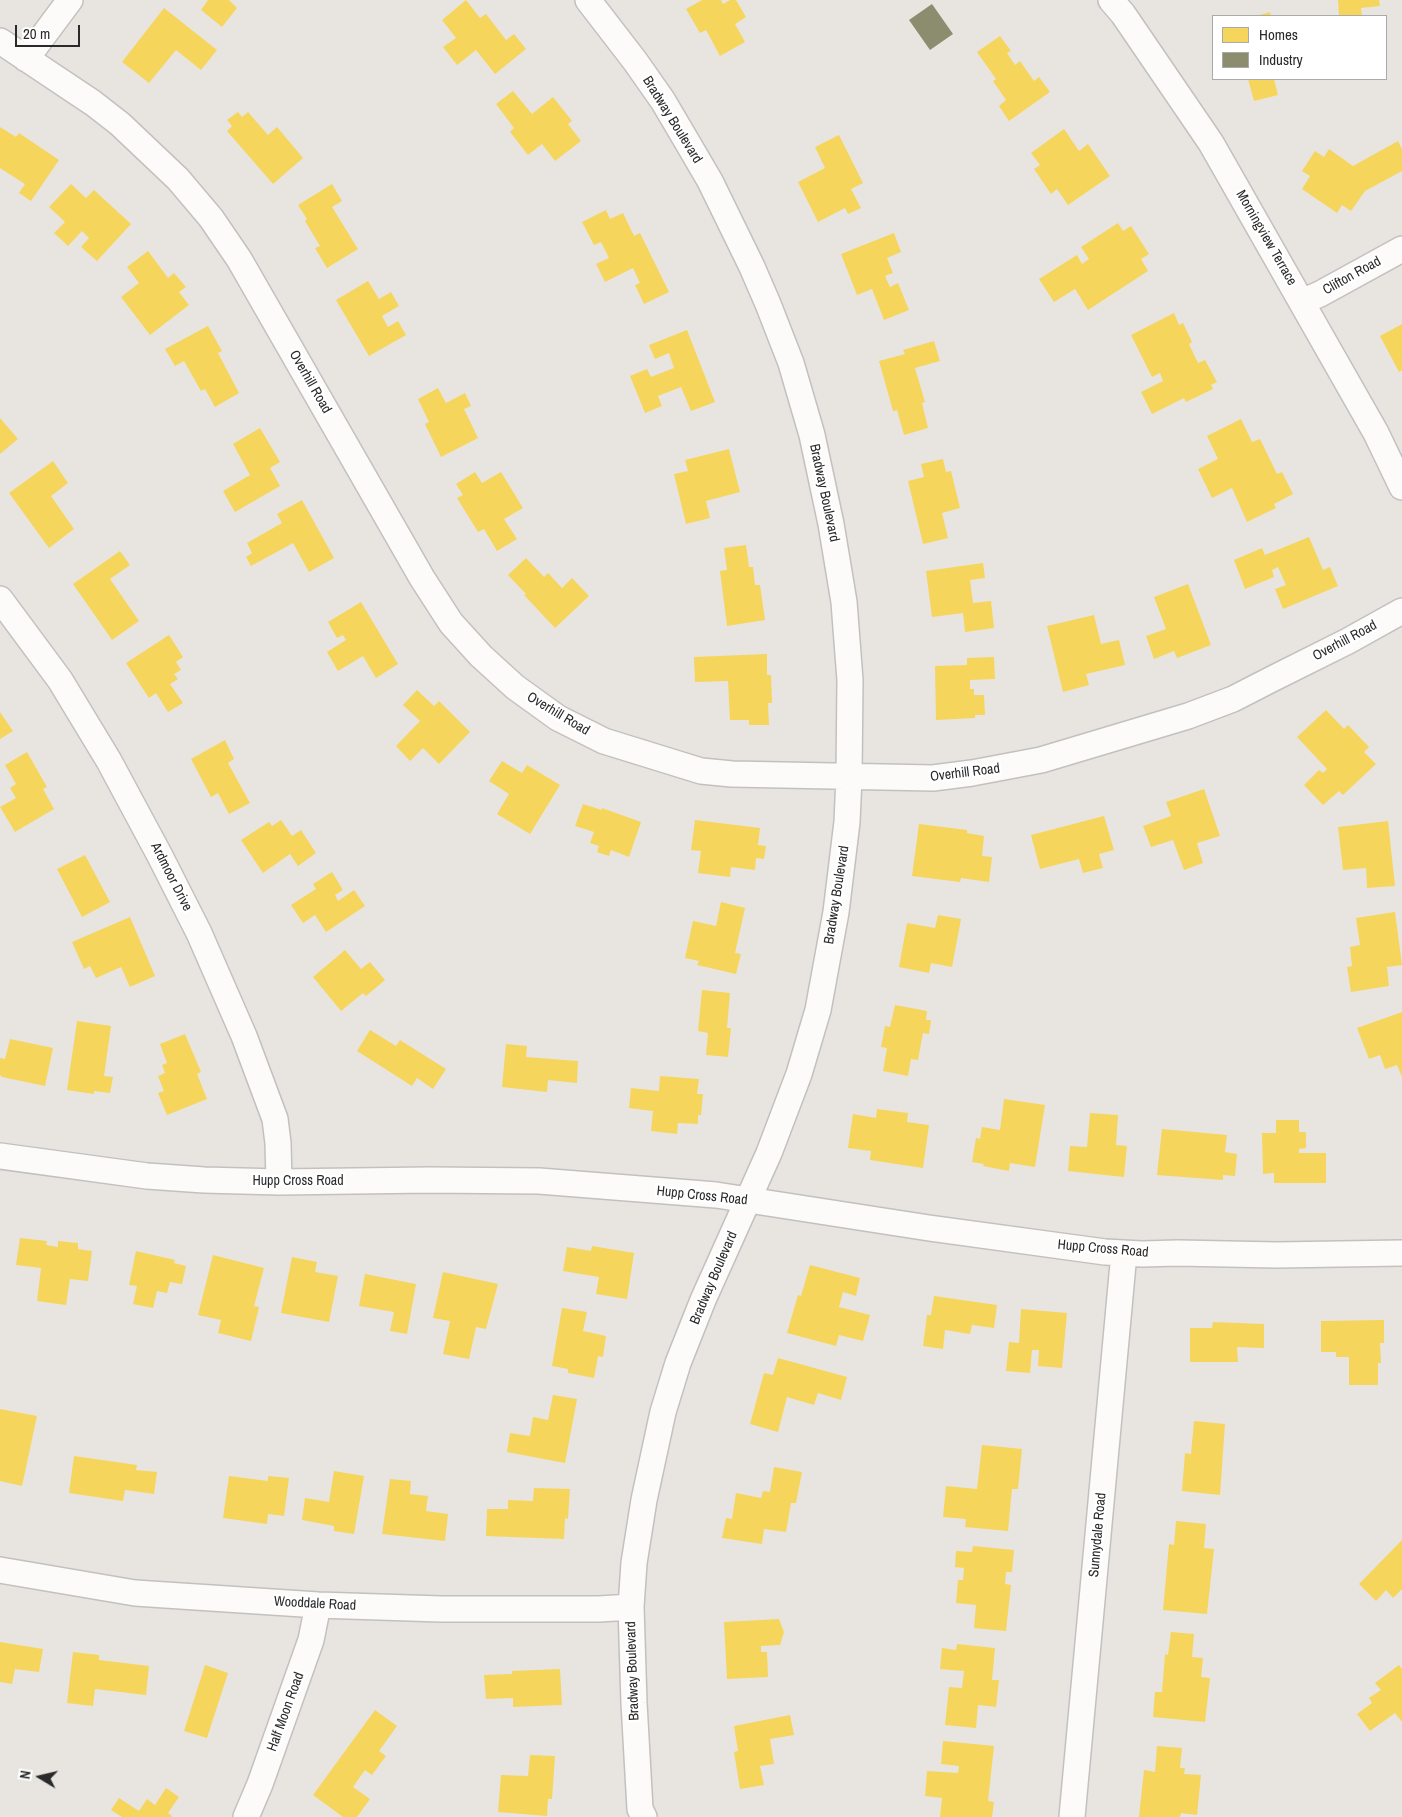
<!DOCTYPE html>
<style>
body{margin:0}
#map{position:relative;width:1402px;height:1817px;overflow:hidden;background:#e8e5e0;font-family:"Archivo Narrow",sans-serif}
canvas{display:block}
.legend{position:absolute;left:1212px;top:15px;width:175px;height:65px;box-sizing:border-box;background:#fff;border:1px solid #aaa;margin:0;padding:6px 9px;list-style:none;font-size:15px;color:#2a2a2a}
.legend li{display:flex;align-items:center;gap:10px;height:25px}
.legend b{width:25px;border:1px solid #aaa}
.north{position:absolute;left:15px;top:1752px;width:50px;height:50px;-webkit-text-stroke:4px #fff;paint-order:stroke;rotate:279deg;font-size:14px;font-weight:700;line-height:20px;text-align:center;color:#2a2a2a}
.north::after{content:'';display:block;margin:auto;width:18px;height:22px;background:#2a2a2a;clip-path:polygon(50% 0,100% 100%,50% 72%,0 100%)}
.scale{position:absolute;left:15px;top:25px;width:65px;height:22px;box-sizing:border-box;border:2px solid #2a2a2a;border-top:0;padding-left:6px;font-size:15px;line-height:18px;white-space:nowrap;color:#2a2a2a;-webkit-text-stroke:4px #fff;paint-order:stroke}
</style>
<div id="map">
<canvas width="1402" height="1817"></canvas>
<ul class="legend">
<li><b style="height:14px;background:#f6d55c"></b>Homes</li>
<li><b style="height:14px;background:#8c8c6e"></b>Industry</li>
</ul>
<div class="north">N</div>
<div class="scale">20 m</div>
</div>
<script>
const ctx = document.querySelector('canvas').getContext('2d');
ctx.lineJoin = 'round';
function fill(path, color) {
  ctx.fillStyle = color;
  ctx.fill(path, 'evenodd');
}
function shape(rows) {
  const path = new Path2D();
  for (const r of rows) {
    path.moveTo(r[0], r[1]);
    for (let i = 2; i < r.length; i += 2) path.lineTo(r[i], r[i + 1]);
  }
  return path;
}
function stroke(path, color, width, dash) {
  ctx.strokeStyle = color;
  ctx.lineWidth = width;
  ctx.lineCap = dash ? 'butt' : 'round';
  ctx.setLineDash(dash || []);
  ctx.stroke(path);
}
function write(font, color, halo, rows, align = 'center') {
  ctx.font = font + ' "Archivo Narrow",sans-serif';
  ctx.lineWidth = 5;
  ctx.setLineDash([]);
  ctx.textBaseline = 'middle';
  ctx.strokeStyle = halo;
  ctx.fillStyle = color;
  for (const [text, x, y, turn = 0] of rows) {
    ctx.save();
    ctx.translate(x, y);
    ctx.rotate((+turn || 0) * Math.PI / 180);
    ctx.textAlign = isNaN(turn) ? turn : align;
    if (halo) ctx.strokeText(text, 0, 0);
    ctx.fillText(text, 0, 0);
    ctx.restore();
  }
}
fill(shape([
 [208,0,229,0,237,8,222,27,201,10],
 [466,0,480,18,486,14,506,40,514,34,526,49,495,74,476,50,457,65,443,47,456,38,442,20],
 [702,0,721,0,723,4,730,0,736,0,746,17,735,24,745,42,720,56,706,30,700,33,686,9],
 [1338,0,1379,0,1380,6,1361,8,1362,16,1339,16],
 [164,8,217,50,201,70,176,50,149,83,122,62],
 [1270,12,1271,16,1256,16],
 [1000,36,1011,51,1007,53,1015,65,1020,61,1034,81,1039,77,1050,92,1009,121,999,106,1006,100,993,81,996,79,977,52],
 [1248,79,1274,79,1278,95,1254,101],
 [513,91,532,114,553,97,572,121,568,124,581,141,555,161,542,144,528,155,510,132,514,128,496,104],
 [238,112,242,117,248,112,268,135,277,127,303,158,273,184,227,131,232,126,227,120],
 [0,127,16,137,19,133,59,160,31,201,19,193,25,184,0,168],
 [1064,129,1079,151,1088,144,1110,176,1068,205,1057,189,1051,194,1034,169,1040,165,1031,153],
 [839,135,863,183,851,189,861,208,848,214,845,208,818,222,798,182,825,168,815,147],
 [1398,141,1402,149,1402,171,1365,191,1351,211,1342,205,1337,213,1302,189,1310,176,1302,171,1315,151,1324,157,1329,149,1353,166],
 [71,184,86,198,94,190,131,224,97,261,81,247,89,238,82,231,68,246,54,233,65,222,49,207],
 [332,184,342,201,332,207,358,249,327,268,315,248,320,246,305,221,307,219,298,205],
 [606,210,610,219,623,213,634,236,640,233,669,292,644,304,635,285,640,283,633,268,605,282,596,264,609,258,601,242,594,245,582,222],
 [1118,223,1123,231,1131,226,1149,254,1141,259,1148,271,1088,310,1075,289,1054,302,1039,279,1077,255,1082,264,1089,259,1081,247],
 [894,233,901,252,887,258,893,273,885,276,890,287,898,283,909,310,884,320,872,289,857,295,841,254],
 [148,251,168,278,174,273,186,287,179,292,189,305,150,335,121,297,139,283,127,267],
 [368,281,379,299,391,292,399,306,382,316,388,327,398,321,406,335,369,356,336,300],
 [1174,313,1179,325,1183,323,1192,342,1189,344,1198,363,1205,360,1217,382,1211,385,1213,389,1186,402,1184,398,1152,414,1141,392,1163,381,1160,373,1152,377,1131,335],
 [1402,324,1402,370,1399,372,1380,336],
 [208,326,222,351,218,353,239,393,215,407,205,389,201,391,184,361,175,366,165,349],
 [687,330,715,402,691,411,681,387,658,396,662,406,645,413,630,376,647,369,651,377,674,368,669,353,655,359,649,345],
 [934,341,940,361,915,368,925,402,922,403,928,428,904,435,897,410,893,411,879,361,905,354,903,350],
 [438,388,446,403,465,393,471,406,464,409,478,438,441,457,425,424,429,422,418,399],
 [0,418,18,439,0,454],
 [1241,419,1252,442,1260,439,1277,474,1282,472,1293,494,1274,504,1276,508,1247,522,1232,488,1212,498,1198,469,1218,459,1207,436],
 [260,428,280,462,270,468,280,486,235,512,223,491,250,475,233,444],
 [729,449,740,492,706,501,710,518,686,524,674,474,688,471,685,460],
 [943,459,946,472,951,471,960,508,942,513,948,538,923,544,908,481,924,477,921,464],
 [53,461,68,483,51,496,74,529,49,548,9,493],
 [475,472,482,483,501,472,523,508,504,519,517,539,497,551,484,529,478,532,457,498,463,495,456,484],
 [302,500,334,558,309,572,293,543,251,566,246,557,252,553,247,543,282,523,277,514],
 [1309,537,1323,570,1330,567,1338,586,1283,609,1275,589,1286,585,1278,567,1272,570,1274,577,1245,589,1234,560,1262,548,1265,555],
 [746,545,749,567,753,567,755,585,760,585,765,620,727,626,720,571,727,570,724,548],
 [120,551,130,565,110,579,139,621,112,640,73,584],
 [526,558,544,577,548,573,562,588,572,578,589,596,555,628,524,595,526,594,508,575],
 [983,563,985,578,970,580,973,603,991,601,994,628,965,632,963,613,932,617,926,571],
 [1188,584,1211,645,1177,658,1174,651,1154,659,1146,636,1166,629,1154,597],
 [361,602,398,664,376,678,363,656,338,671,327,652,346,640,343,635,337,638,328,622],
 [1094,615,1101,644,1119,640,1125,665,1086,674,1089,685,1063,692,1047,626],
 [169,635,183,657,176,662,181,670,174,674,178,679,170,684,183,703,168,712,156,693,149,698,126,663],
 [767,654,767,675,771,675,772,703,768,703,769,725,749,725,749,720,730,720,728,681,695,682,694,657],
 [994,657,995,679,970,680,970,689,974,689,974,695,984,695,985,715,975,715,975,718,936,720,935,666,967,665,967,658],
 [417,690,434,706,439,701,470,732,439,764,423,748,410,761,396,746,420,721,403,705],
 [1326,710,1344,729,1348,725,1369,747,1364,752,1376,764,1343,795,1339,791,1323,805,1304,785,1319,770,1323,773,1327,769,1297,737],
 [0,712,13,731,0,739],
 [225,740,234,759,228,763,250,803,229,814,218,793,211,797,191,759],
 [27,752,47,787,43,789,54,809,15,832,0,807,16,798,10,788,16,784,5,765],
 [502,761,522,773,527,765,560,785,530,834,497,814,509,794,489,781],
 [1204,789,1220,836,1197,843,1203,863,1184,870,1173,840,1151,847,1143,826,1171,816,1166,802],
 [583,804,602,810,602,808,641,822,629,857,611,850,609,856,597,852,599,846,590,843,594,832,575,826],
 [1104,816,1114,850,1099,854,1103,868,1083,873,1079,859,1040,869,1031,835],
 [281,820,292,836,301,830,316,853,298,866,290,854,263,873,241,840,269,822,272,826],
 [695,820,760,828,758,845,766,846,764,859,756,858,755,870,731,867,730,877,698,873,701,851,691,850],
 [1388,821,1395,886,1367,888,1366,868,1343,870,1338,827],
 [919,824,967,830,967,833,984,836,982,856,992,857,989,882,961,878,960,882,912,876],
 [85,855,110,902,82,917,57,869],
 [332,872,343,890,335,895,338,901,354,890,365,906,326,932,315,915,303,923,291,905,316,889,313,884],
 [721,902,745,908,735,953,741,954,736,974,697,965,699,961,685,958,693,921,716,926],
 [1395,912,1402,965,1387,967,1389,986,1351,992,1347,967,1352,966,1350,947,1360,945,1356,918],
 [938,915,961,919,952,967,931,963,929,973,899,967,907,923,935,928],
 [130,917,155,976,130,987,121,967,96,978,90,966,84,969,72,942],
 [345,950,361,969,370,962,385,980,366,996,363,993,341,1011,313,977],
 [702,990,730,993,727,1028,731,1028,728,1057,706,1055,708,1033,698,1031],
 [895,1005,927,1011,926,1020,931,1020,929,1034,923,1033,918,1060,911,1059,908,1076,883,1071,887,1048,881,1047,885,1026,890,1027],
 [1402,1012,1402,1077,1397,1065,1385,1069,1380,1055,1369,1059,1357,1028],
 [77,1021,111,1026,104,1076,113,1077,110,1093,94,1091,94,1094,67,1090],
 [370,1030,396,1046,400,1040,446,1069,433,1089,417,1078,412,1086,357,1051],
 [185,1034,201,1072,197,1074,207,1099,167,1115,158,1093,164,1091,158,1076,165,1073,162,1065,167,1063,160,1044],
 [10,1039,53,1048,45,1086,2,1077,0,1075,0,1058,5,1059],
 [506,1044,527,1046,526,1057,578,1061,577,1083,548,1080,547,1092,502,1087],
 [660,1076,699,1079,697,1094,703,1094,701,1115,698,1115,698,1124,678,1123,677,1134,651,1131,653,1111,629,1108,631,1088,659,1091],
 [1004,1099,1045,1105,1035,1167,1010,1163,1009,1171,983,1166,984,1164,972,1162,976,1138,980,1139,982,1127,1000,1130],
 [877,1109,908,1113,907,1122,929,1125,923,1168,870,1160,871,1151,848,1148,853,1114,876,1118],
 [1090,1113,1118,1115,1116,1145,1127,1146,1124,1177,1068,1171,1070,1146,1087,1147],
 [1276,1120,1299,1120,1299,1132,1306,1132,1306,1148,1299,1149,1299,1153,1326,1153,1326,1183,1274,1183,1274,1173,1263,1174,1262,1133,1276,1133],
 [1162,1129,1227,1135,1225,1152,1237,1154,1235,1176,1223,1175,1223,1180,1157,1175],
 [20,1238,47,1241,46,1245,58,1247,58,1241,78,1243,78,1249,92,1251,88,1281,70,1279,66,1305,37,1301,41,1268,16,1265],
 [592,1246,634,1253,627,1299,596,1294,599,1277,563,1271,567,1247,591,1251],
 [136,1251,175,1260,174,1263,186,1266,182,1284,170,1282,167,1293,157,1291,153,1308,133,1304,137,1286,129,1285],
 [213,1255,264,1268,254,1306,259,1307,251,1341,218,1333,221,1320,198,1315],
 [292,1257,317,1262,315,1272,338,1276,329,1322,281,1313],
 [810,1265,860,1278,856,1296,843,1292,839,1307,870,1315,863,1341,839,1335,836,1346,787,1333,798,1295,801,1296],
 [443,1272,498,1284,486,1329,476,1327,469,1359,443,1354,450,1321,433,1318],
 [365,1274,416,1284,407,1334,390,1331,394,1312,359,1306],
 [934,1296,997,1305,994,1328,972,1325,970,1334,945,1330,943,1349,923,1346,927,1315,931,1315],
 [562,1308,587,1312,583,1331,606,1336,603,1357,598,1356,594,1378,568,1373,568,1369,552,1366],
 [1021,1309,1067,1313,1062,1368,1038,1366,1039,1350,1032,1350,1030,1373,1006,1371,1009,1342,1019,1343],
 [1384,1320,1384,1343,1380,1343,1381,1363,1378,1363,1378,1385,1349,1385,1349,1357,1336,1357,1336,1352,1321,1352,1321,1321],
 [1213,1322,1264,1324,1264,1348,1237,1347,1238,1362,1190,1362,1190,1328,1212,1328],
 [778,1358,847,1377,841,1400,818,1393,814,1405,787,1397,778,1432,750,1424,764,1373,773,1375],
 [553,1395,577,1399,565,1463,507,1452,510,1433,530,1436,533,1417,548,1420],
 [0,1409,37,1416,22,1486,0,1481],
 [1194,1421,1225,1424,1220,1495,1182,1491,1185,1453,1191,1454],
 [982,1445,1022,1449,1018,1489,1012,1489,1008,1531,965,1527,966,1519,943,1517,946,1486,977,1489],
 [74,1456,137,1465,136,1470,157,1472,154,1494,125,1490,123,1501,69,1493],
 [774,1467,802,1472,796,1503,791,1503,786,1532,764,1529,762,1544,722,1538,726,1518,732,1519,736,1493,761,1498,763,1491,770,1492],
 [334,1471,364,1476,354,1534,334,1531,334,1526,302,1520,305,1498,329,1502],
 [229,1476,268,1481,268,1476,289,1478,284,1516,268,1514,267,1524,223,1518],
 [390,1479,411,1481,410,1494,428,1496,426,1511,448,1514,445,1541,382,1534],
 [534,1488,570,1489,568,1519,565,1518,564,1539,486,1536,487,1509,508,1509,508,1500,533,1501],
 [1176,1521,1206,1524,1204,1548,1214,1549,1207,1614,1163,1610,1169,1544,1174,1545],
 [1402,1540,1402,1589,1393,1598,1386,1590,1376,1601,1359,1584],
 [973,1546,1014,1550,1012,1572,1006,1572,1005,1584,1011,1585,1006,1631,974,1628,976,1605,956,1603,958,1580,963,1580,964,1568,955,1567,956,1551,972,1552],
 [779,1619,784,1632,780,1645,761,1646,761,1652,767,1652,768,1677,727,1679,724,1622],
 [1171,1632,1194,1634,1192,1657,1203,1658,1201,1677,1210,1678,1205,1722,1153,1717,1155,1692,1162,1692,1165,1654,1168,1655],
 [0,1642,43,1649,39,1672,15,1669,12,1684,0,1682],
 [957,1644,995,1648,992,1680,999,1680,996,1707,978,1705,976,1728,945,1725,949,1687,962,1688,964,1671,940,1669,942,1648,956,1650],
 [73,1652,99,1655,99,1660,149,1666,146,1695,95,1689,93,1706,67,1703],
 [205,1665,228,1673,207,1738,184,1731],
 [1399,1665,1402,1669,1402,1722,1395,1713,1370,1731,1357,1714,1372,1703,1369,1698,1381,1690,1375,1683],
 [560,1669,562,1705,513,1707,513,1698,486,1699,484,1675,512,1674,512,1671],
 [375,1710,397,1726,379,1751,386,1756,372,1775,365,1770,353,1787,370,1799,357,1817,343,1817,313,1795],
 [790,1715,794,1735,770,1739,774,1764,760,1766,764,1785,740,1789,734,1752,738,1751,734,1726],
 [943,1741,994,1746,988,1801,994,1802,992,1817,940,1817,942,1798,925,1796,927,1771,958,1773,959,1766,941,1764],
 [1157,1746,1182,1748,1180,1768,1185,1768,1184,1774,1201,1775,1197,1815,1181,1813,1180,1817,1139,1817,1144,1770,1155,1772],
 [530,1755,555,1756,552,1799,548,1799,547,1816,498,1812,501,1775,528,1776],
 [166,1788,179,1797,168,1813,172,1816,171,1817,122,1817,111,1810,119,1798,139,1811,147,1799,155,1805]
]), '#f6d55c');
fill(shape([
 [932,4,953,34,930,50,909,20]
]), '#8c8c6e');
const minor = shape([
 [588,0,635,61,663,101,686,140,710,181,752,267,768,304,791,363,812,435,831,524,844,602,850,680,849,777,847,822,836,912,818,1010,799,1074,769,1153,703,1300,678,1363,663,1412,644,1500,634,1563,631,1607,634,1703,640,1809,644,1817],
 [1111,0,1123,14,1211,143,1376,433,1402,487],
 [0,41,93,103,120,124,178,179,211,218,239,259,422,578,451,623,481,656,515,687,558,718,604,741,701,771,732,774,933,778,972,773,1041,760,1188,716,1233,699,1272,679,1348,641,1402,611],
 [26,59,70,0],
 [1302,302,1320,294,1402,249],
 [0,599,60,680,109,761,160,856,199,933,244,1036,275,1119,278,1143,279,1182],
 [0,1156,147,1176,204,1180,279,1182,430,1180,539,1181,716,1195,929,1228,1105,1252,1142,1254,1178,1253,1277,1255,1402,1253],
 [0,1570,135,1593,318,1605,441,1609,599,1609,631,1607],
 [246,1817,260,1784,311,1640,318,1605],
 [1072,1817,1124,1253]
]);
stroke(minor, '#c2c1c0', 28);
stroke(minor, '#fcfbfa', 25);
write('14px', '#2a2a2a', '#fff', [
 ["Bradway Boulevard",672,120,58],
 ["Morningview Terrace",1266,238,60],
 ["Clifton Road",1352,276,-29],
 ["Overhill Road",310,382,60],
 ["Bradway Boulevard",824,493,78],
 ["Overhill Road",1345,641,-28],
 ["Overhill Road",558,714,31],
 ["Overhill Road",965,773,-7],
 ["Ardmoor Drive",171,877,63],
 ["Bradway Boulevard",837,895,-81],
 ["Hupp Cross Road",298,1181],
 ["Hupp Cross Road",702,1196,6],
 ["Hupp Cross Road",1103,1249,5],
 ["Bradway Boulevard",714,1278,-67],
 ["Sunnydale Road",1098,1535,-85],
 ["Wooddale Road",315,1604,3],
 ["Bradway Boulevard",633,1671,-92],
 ["Half Moon Road",286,1712,-70]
]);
</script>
